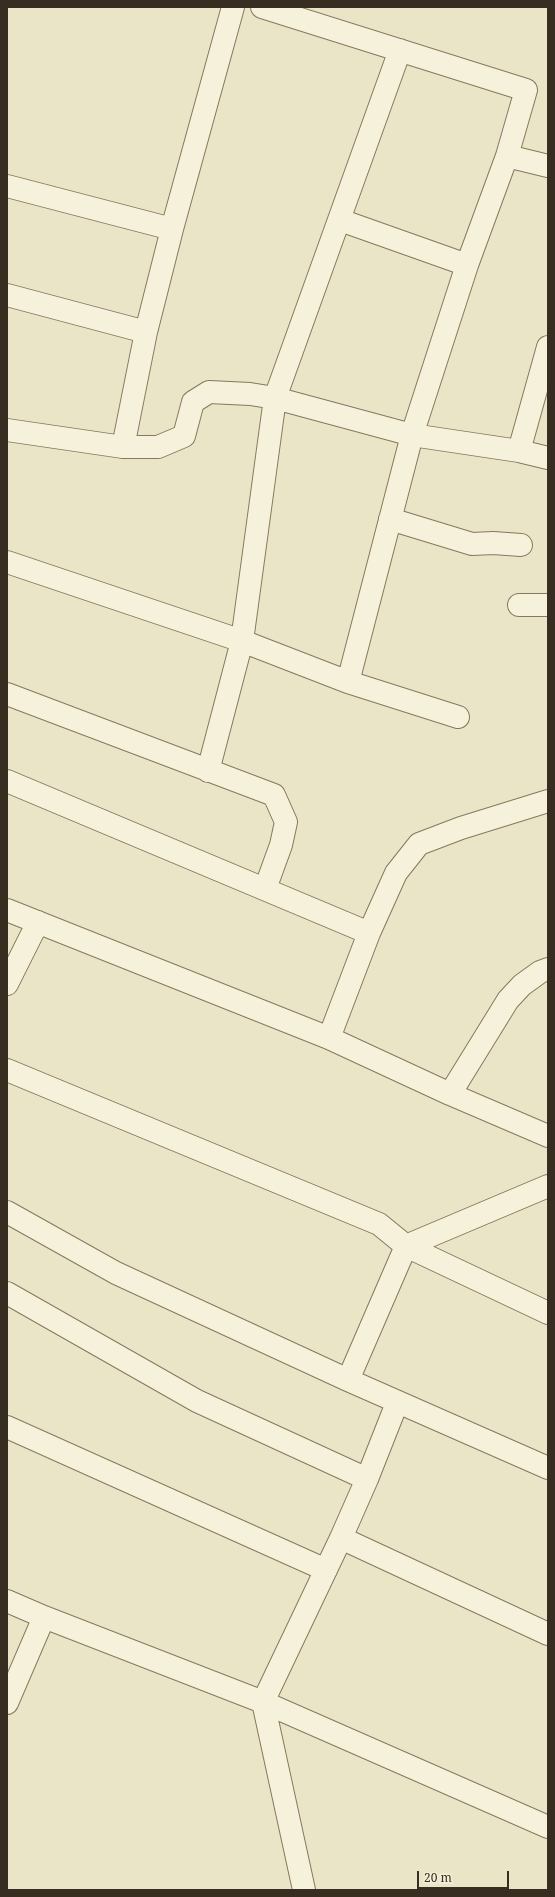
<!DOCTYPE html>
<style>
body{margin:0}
#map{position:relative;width:555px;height:1897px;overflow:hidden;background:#ebe5c7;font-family:"Noto Serif",serif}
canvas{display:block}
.frame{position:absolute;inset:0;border:8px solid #372e21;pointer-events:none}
.scale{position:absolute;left:417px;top:1871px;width:92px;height:18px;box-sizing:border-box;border:2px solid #372e21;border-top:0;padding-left:5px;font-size:12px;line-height:14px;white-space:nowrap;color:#372e21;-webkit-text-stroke:3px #f3eed7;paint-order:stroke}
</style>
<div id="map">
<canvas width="555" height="1897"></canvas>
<div class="frame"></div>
<div class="scale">20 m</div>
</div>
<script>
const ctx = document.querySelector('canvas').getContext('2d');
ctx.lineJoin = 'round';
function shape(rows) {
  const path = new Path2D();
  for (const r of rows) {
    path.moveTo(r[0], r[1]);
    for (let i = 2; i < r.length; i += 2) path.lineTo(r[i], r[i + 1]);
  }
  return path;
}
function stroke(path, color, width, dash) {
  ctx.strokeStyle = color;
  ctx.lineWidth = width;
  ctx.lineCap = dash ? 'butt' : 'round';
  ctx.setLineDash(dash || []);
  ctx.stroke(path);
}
const street = shape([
 [262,7,526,90,507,156,467,265,412,435,348,682],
 [507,156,548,166],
 [7,186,172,229],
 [340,220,467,265],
 [7,295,146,332,172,229,233,7],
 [7,430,123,447,158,447,184,436,193,402,209,392,250,394,275,398,412,435,519,451,548,458],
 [123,447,146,332],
 [519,451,548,347],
 [390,519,472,544,493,543,521,545],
 [7,562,242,641,348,682,458,717],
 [519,605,548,605],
 [7,694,274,795,286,822,281,845,265,889],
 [208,771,242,641,275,398,400,50],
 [7,781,369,933],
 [7,910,329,1038,450,1094,548,1136],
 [7,984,38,922],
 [329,1038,369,933,396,873,419,844,461,828,548,801],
 [7,1070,379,1224,406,1246,548,1313],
 [450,1094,508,1000,522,985,540,972,548,969],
 [7,1212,116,1273,348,1380,548,1468],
 [7,1293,197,1401,367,1479],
 [348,1380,406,1246,548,1186],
 [7,1427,326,1570],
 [341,1538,548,1634],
 [7,1601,44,1617,263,1702,548,1827],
 [7,1703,44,1617],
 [304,1890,263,1702,341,1538,367,1479,397,1403]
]);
stroke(street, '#86785e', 24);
stroke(street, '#f6f1da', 22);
</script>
